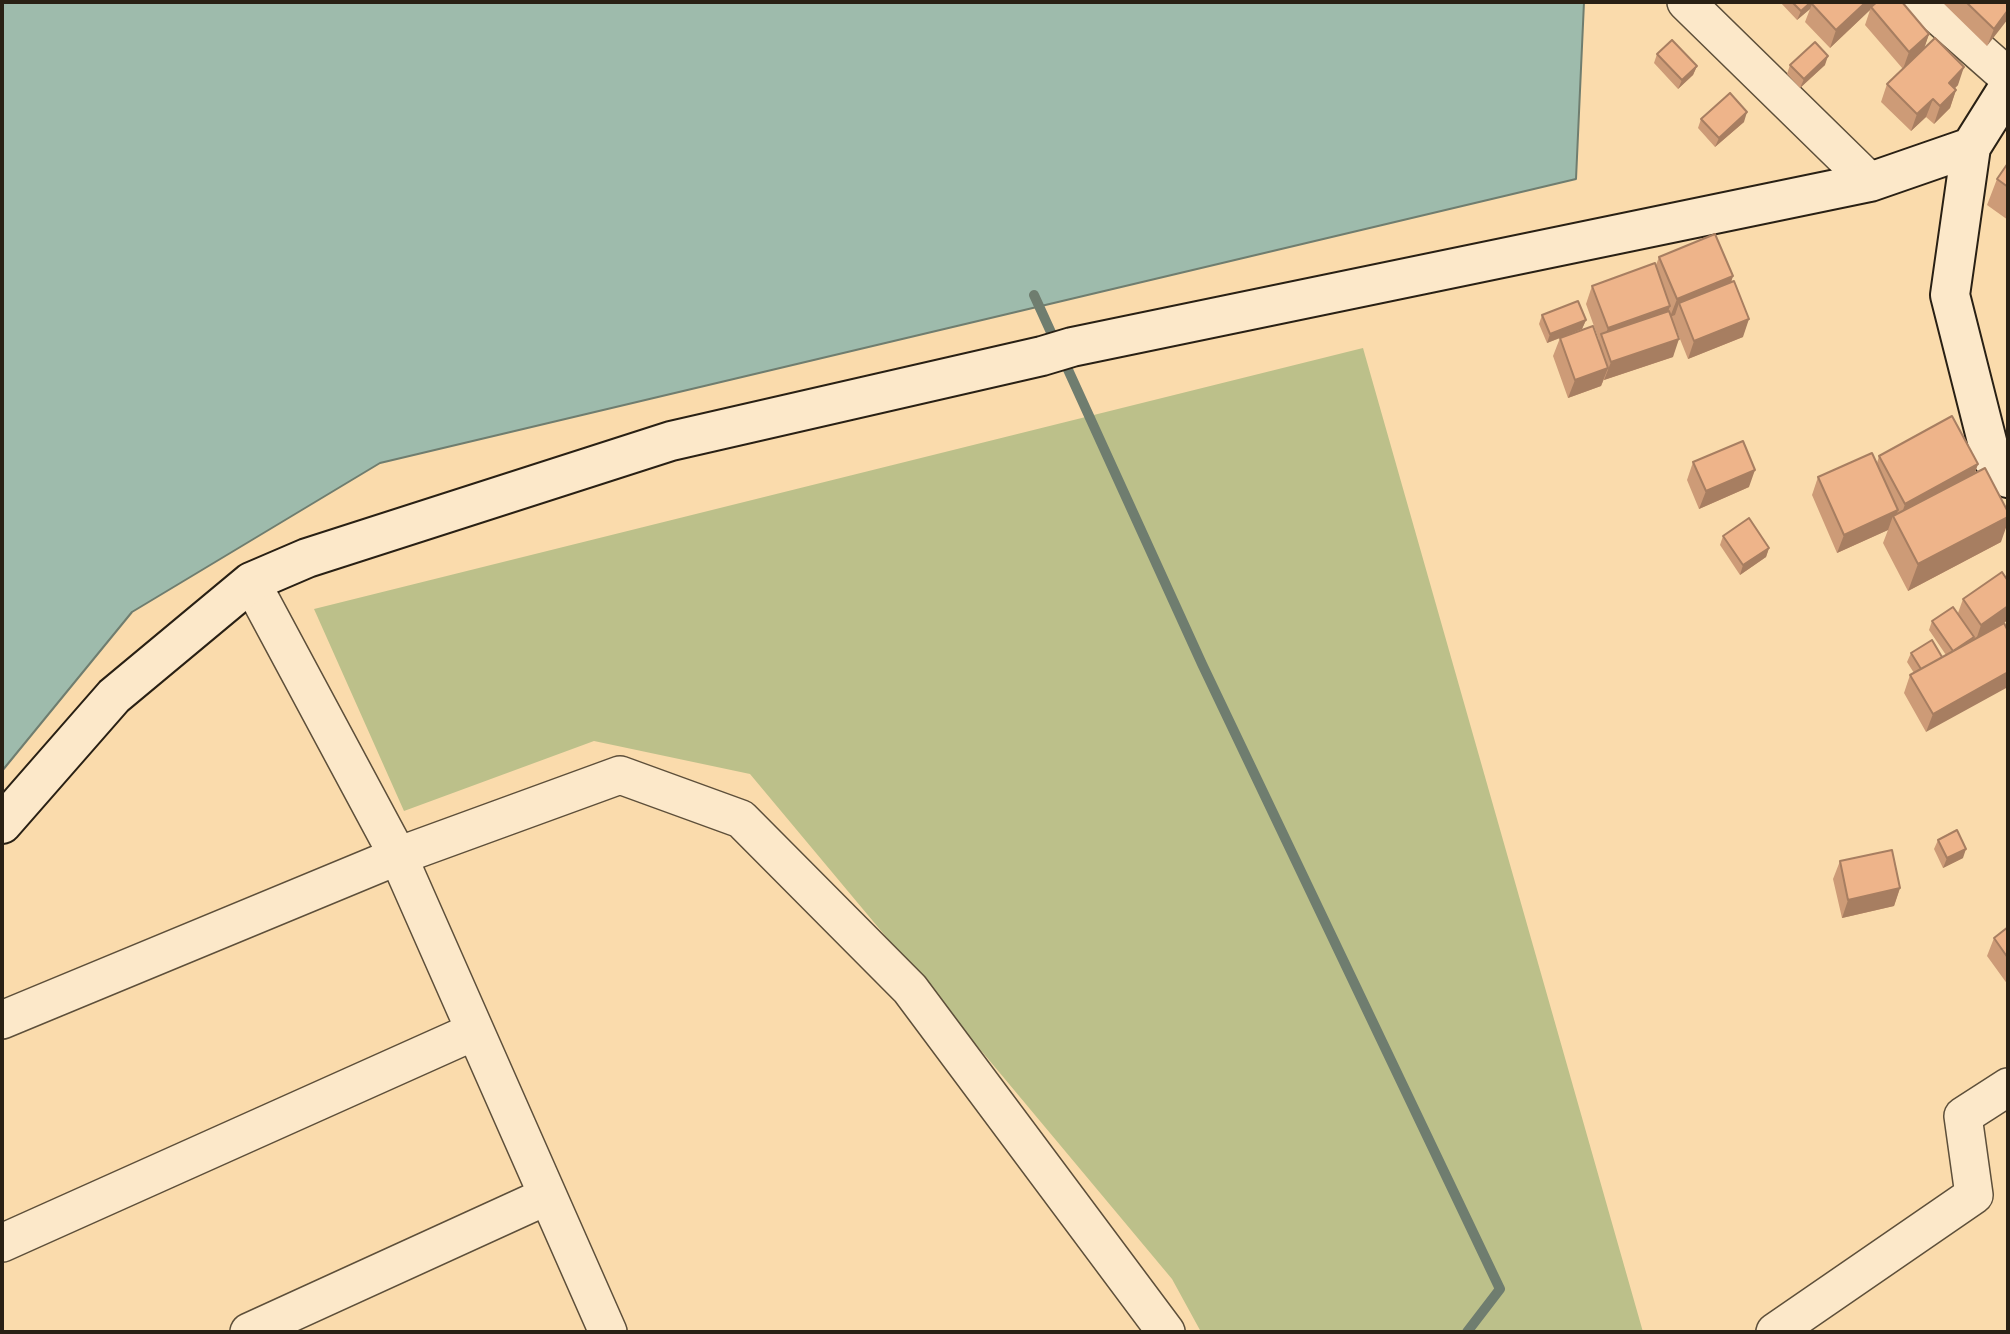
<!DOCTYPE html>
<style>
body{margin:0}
#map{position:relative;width:2010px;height:1334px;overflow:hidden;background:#fadbac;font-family:"Gentium Book Plus",serif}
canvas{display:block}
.frame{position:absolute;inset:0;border:4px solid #292014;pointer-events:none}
</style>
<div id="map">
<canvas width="2010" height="1334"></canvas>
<div class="frame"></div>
</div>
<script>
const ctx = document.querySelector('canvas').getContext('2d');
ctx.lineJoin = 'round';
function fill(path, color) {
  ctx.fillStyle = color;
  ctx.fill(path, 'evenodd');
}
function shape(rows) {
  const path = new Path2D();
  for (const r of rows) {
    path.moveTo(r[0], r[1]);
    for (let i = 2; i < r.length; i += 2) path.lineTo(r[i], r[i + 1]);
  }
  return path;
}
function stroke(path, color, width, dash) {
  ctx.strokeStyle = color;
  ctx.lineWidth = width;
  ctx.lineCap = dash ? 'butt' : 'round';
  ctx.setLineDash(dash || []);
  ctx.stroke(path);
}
fill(shape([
 [1363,348,1643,1332,1201,1332,1172,1279,750,774,594,741,404,811,314,609]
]), '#bcc08a');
const water = shape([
 [2,2,1584,2,1576,179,380,463,132,612,2,771,2,2]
]);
fill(water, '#9ebbac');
stroke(water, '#6f7d6f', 2);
stroke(shape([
 [1034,295,1202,664,1500,1289,1467,1332]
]), '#6f7d6f', 10);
const street = shape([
 [1686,2,1870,182],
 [1923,2,2008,77],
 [251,582,398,856,608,1332],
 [2,1020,398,856,620,775,741,819,910,989,1166,1332],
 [2,1243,475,1031],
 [249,1332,547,1196],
 [1775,1332,1974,1195,1963,1116,2008,1087]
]);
const secondary = shape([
 [1971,147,1950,295,1991,457,2008,478],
 [2,824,114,696,251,582,307,558,671,441,1042,356,1072,347,1870,182,1971,147,2008,88]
]);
stroke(street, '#5d4f3a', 40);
stroke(secondary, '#292014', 42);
stroke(street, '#fce8c9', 37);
stroke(secondary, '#fce8c9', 38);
fill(shape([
 [1780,2,1902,2,1929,34,1924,48,1958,85,1955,88,1956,90,1950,108,1934,124,1926,117,1911,131,1881,102,1887,84,1903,69,1865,25,1870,10,1830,48,1805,22,1810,9,1797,20],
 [1942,2,2008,2,1987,46],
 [1657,54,1697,66,1693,75,1678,89,1654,63],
 [1790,65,1825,65,1800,88,1787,74],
 [1701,119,1744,122,1715,147,1698,128],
 [2008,163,2008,220,1987,205,1997,179],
 [1659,257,1733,276,1731,282,1743,337,1688,359,1676,329,1673,357,1604,380,1604,379,1601,386,1568,398,1553,356,1560,338,1547,343,1539,324,1542,315,1586,320,1582,329,1562,337,1598,342,1599,340,1586,304,1592,286,1656,265],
 [1879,456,1978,464,1975,473,2001,542,1908,591,1883,543,1888,530,1837,553,1812,495,1818,477,1877,463],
 [1693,462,1749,487,1699,509,1687,480],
 [1723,536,1769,548,1766,557,1740,575,1720,545],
 [1963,599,2004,623,1926,732,1904,693,1910,675,1914,673,1907,662,1911,653,1942,657,1946,655,1929,630,1932,621,1958,613],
 [1938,840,1963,858,1943,868,1934,849],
 [1840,861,1900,888,1894,906,1842,918,1833,879],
 [2008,927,2008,985,1987,956,1994,938]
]), '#cd9b77');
fill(shape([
 [1811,2,1818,2,1812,4,1810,9,1797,20,1801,11],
 [1866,2,1879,2,1871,7,1870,10,1830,48,1836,30],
 [2008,10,2008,19,1987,46,1994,29],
 [1929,34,1923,52,1903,69,1909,52],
 [1828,56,1825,65,1800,88,1804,79],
 [1697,66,1693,75,1678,89,1682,80],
 [1964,67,1958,85,1942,101,1949,83],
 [1956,90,1950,108,1934,124,1940,106],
 [1933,99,1926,117,1911,131,1917,114],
 [1747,112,1744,122,1715,147,1719,138],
 [1733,276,1727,294,1679,303,1675,315,1670,317,1677,299],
 [1670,306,1664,324,1603,340,1608,328],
 [1749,319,1743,337,1688,359,1694,341],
 [1586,320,1582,329,1547,343,1550,334],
 [1679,339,1673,357,1604,380,1611,362],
 [1608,368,1601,386,1568,398,1575,380],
 [1978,464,1971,482,1899,522,1905,504],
 [1755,470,1749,487,1699,509,1706,491],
 [1898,510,1895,520,1893,516,1888,530,1837,553,1844,535],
 [2008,517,2008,522,2001,542,1908,591,1918,564],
 [1769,548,1766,557,1740,575,1743,565],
 [2008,606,2008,620,1975,643,1981,625],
 [2008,672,2008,687,1926,732,1933,714],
 [1966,849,1963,858,1943,868,1947,858],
 [1900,888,1894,906,1842,918,1848,900]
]), '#a77e61');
const building = shape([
 [1792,2,1811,2,1801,11,1792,2],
 [1814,2,1866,2,1836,30,1812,4,1814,2],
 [1877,2,1902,2,1929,34,1909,52,1871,7,1877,2],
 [1966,2,2008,2,2008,10,1994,29,1966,2],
 [1935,38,1964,67,1949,83,1956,90,1940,106,1933,99,1917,114,1887,84,1935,38],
 [1672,40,1697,66,1682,80,1657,54,1672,40],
 [1815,42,1828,56,1804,79,1790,65,1815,42],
 [1730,93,1747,112,1719,138,1701,119,1730,93],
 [2008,163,2008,187,1997,179,2008,163],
 [1715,234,1733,276,1677,299,1659,257,1715,234],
 [1655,263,1670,306,1608,328,1592,286,1655,263],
 [1734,281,1749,319,1694,341,1679,303,1734,281],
 [1578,301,1586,320,1550,334,1542,315,1578,301],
 [1669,311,1679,339,1611,362,1601,334,1669,311],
 [1593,326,1608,368,1575,380,1560,338,1593,326],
 [1952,416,1978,464,1905,504,1879,456,1952,416],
 [1743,441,1755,470,1706,491,1693,462,1743,441],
 [1872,453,1898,510,1844,535,1818,477,1872,453],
 [1985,468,2008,512,2008,517,1918,564,1893,516,1985,468],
 [1749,518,1769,548,1743,565,1723,536,1749,518],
 [2002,572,2008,581,2008,606,1981,625,1963,599,2002,572],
 [1953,607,1974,637,1953,651,1932,621,1953,607],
 [2004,623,2008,631,2008,672,1933,714,1910,675,2004,623],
 [1932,640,1942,657,1921,669,1911,653,1932,640],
 [1957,830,1966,849,1947,858,1938,840,1957,830],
 [1892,850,1900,888,1848,900,1840,861,1892,850],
 [2008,927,2008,958,1994,938,2008,927]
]);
fill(building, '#eeb48a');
stroke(building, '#a77e61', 2);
</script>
